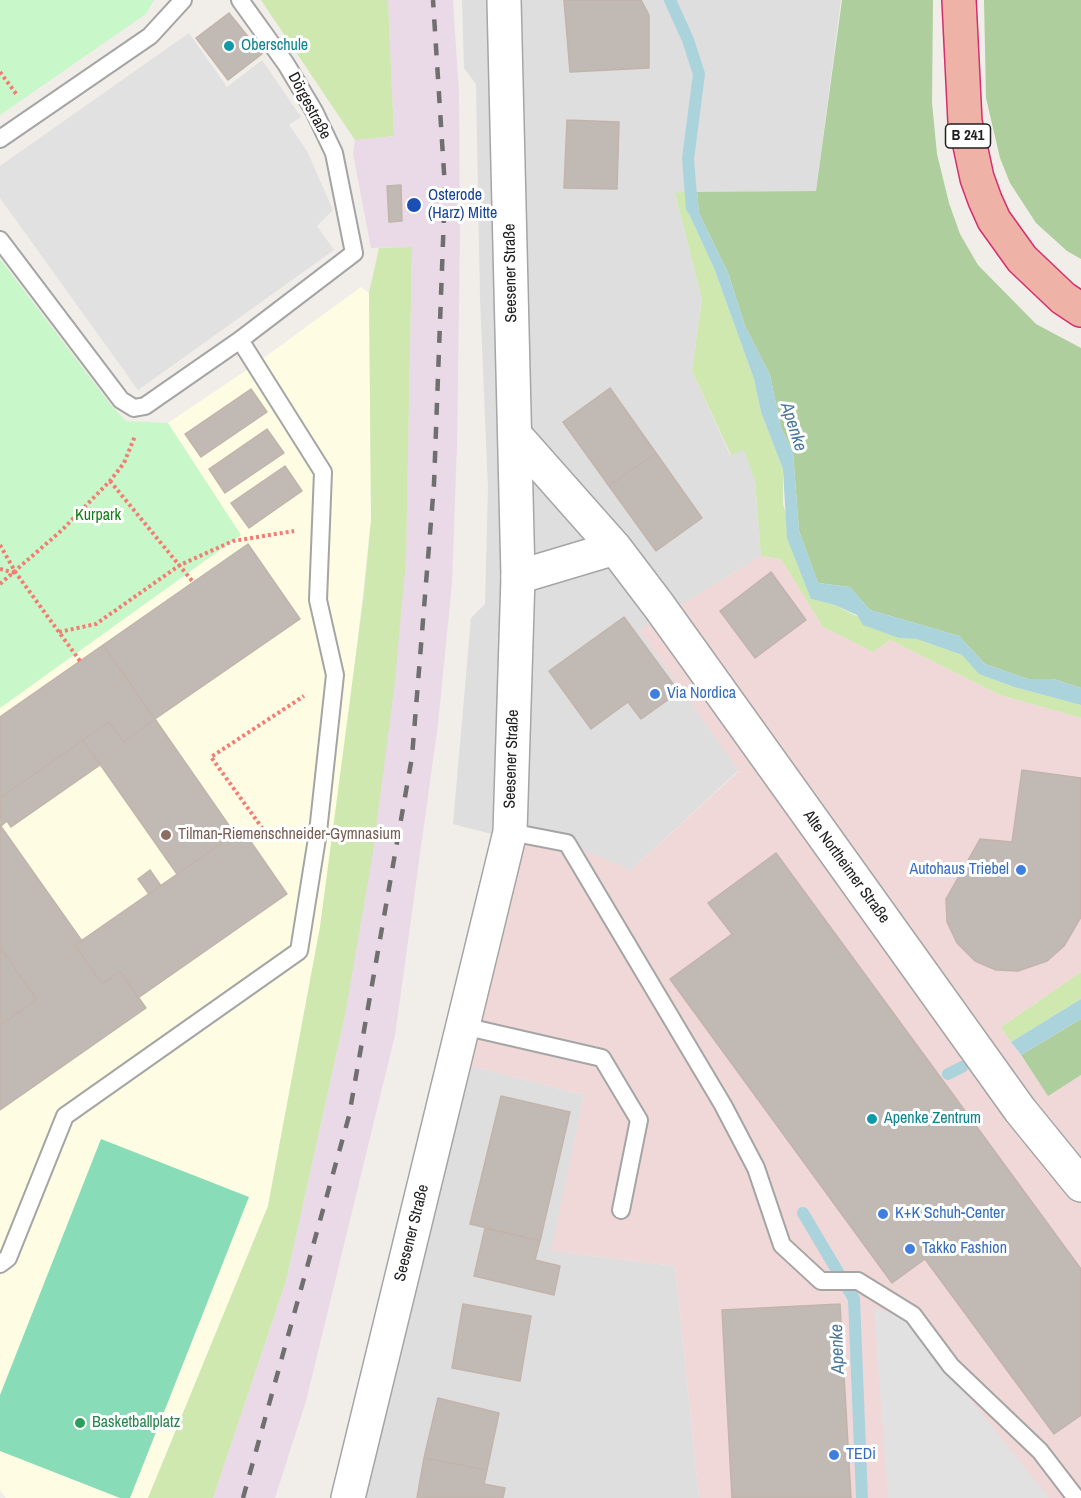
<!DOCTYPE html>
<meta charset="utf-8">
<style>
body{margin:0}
canvas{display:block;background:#f1ede8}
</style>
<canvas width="1081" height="1498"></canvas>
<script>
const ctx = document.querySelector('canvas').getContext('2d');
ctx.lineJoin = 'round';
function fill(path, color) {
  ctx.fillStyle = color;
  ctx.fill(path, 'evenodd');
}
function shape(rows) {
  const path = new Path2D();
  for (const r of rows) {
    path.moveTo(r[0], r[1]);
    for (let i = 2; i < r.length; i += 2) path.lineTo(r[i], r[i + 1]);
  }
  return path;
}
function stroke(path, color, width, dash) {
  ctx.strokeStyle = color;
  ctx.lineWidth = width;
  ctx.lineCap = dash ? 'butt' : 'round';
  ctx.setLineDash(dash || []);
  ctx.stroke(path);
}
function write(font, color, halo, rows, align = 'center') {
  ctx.font = font + ' "Archivo Narrow",sans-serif';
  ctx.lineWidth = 6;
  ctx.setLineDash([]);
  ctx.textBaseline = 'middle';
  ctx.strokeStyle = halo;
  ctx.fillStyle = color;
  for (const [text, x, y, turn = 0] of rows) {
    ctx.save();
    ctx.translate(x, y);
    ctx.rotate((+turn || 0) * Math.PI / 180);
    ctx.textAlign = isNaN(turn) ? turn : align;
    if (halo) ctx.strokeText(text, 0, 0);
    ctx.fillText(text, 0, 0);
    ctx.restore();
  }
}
fill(shape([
 [462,0,841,0,816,191,675,193,702,299,692,371,730,455,744,449,755,481,761,556,640,630,739,770,631,870,453,824,471,618,485,604,488,488,480,298,476,84,464,68],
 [454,1062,584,1095,552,1251,675,1266,699,1498,348,1498]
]), '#dfdede');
fill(shape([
 [761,556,781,559,823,627,873,652,890,640,1000,695,1081,718,1081,972,1001,1027,1048,1095,1081,1075,1081,1498,699,1498,675,1266,551,1251,584,1095,454,1062,510,832,567,843,631,870,739,771,639,630]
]), '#f0d8d8');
fill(shape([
 [388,0,453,0,459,95,460,233,457,445,452,583,438,724,395,1035,306,1401,275,1498,213,1498,286,1281,345,1015,406,559,412,247,371,248,353,154,355,140,394,136]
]), '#eadae7');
fill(shape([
 [361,287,369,293,371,520,346,744,320,927,268,1206,148,1498,6,1498,0,1490,0,708,240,535,168,423,254,365]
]), '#fefde4');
fill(shape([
 [261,0,388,0,394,136,355,140],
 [685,192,688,212,714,268,754,379,761,412,783,469,783,504,811,599,835,605,899,638,917,639,962,655,980,674,1014,687,1081,705,1081,718,1000,695,890,640,873,652,823,627,781,559,761,556,755,481,744,450,731,455,692,371,702,299,675,193],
 [412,247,406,559,394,690,372,858,345,1015,286,1281,213,1498,148,1498,268,1206,320,927,364,593,371,520,369,293,379,248],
 [1081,972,1081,999,1011,1042,1001,1027]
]), '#cee8b0');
fill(shape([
 [842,0,933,0,932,103,937,154,949,203,960,234,978,265,1036,324,1081,348,1081,688,1054,679,1028,679,985,664,959,636,870,610,850,587,818,583,799,531,793,452,781,428,770,375,745,326,728,273,699,213,697,192,816,191],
 [984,0,1081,0,1081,259,1067,251,1036,223,1010,183,1000,158,986,98],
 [1081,1019,1081,1075,1048,1096,1021,1055]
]), '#afce9e');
fill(shape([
 [0,0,154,0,146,14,0,115],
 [0,259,110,404,126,421,168,423,241,535,0,708]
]), '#c8f8c9');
fill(shape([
 [101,1139,249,1197,130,1498,120,1498,0,1451,0,1395]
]), '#89dcb8');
fill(shape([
 [189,33,227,87,262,60,301,117,289,125,307,151,333,210,317,226,334,250,138,390,0,198,0,166],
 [874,1308,906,1319,1049,1498,888,1498]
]), '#e1e1e1');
fill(shape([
 [685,192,697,192,699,213,728,273,745,326,770,375,781,428,793,452,799,531,818,583,850,587,870,610,959,636,985,664,1028,679,1054,679,1081,688,1081,705,1014,687,979,674,962,655,917,639,899,638,863,625,857,615,835,605,811,599,787,538,783,469,761,412,754,379,714,268,688,212],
 [1081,999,1081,1019,1021,1055,1011,1042]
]), '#aad3dc');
stroke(shape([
 [670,0,688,40,699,74,688,159,692,208],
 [948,1074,962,1067],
 [803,1213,854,1299,862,1498]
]), '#aad3dc', 12);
const building = shape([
 [564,0,641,0,649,15,649,68,570,72,564,0],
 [229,13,262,54,228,80,196,38,229,13],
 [567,120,619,122,617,189,564,188,567,120],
 [401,185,402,221,389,222,387,186,401,185],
 [610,388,656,453,609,486,563,422,610,388],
 [251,389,267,412,201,457,185,434,251,389],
 [267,429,284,453,225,493,209,469,267,429],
 [656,453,702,518,656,551,609,486,656,453],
 [285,466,302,491,249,528,231,503,285,466],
 [248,544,300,619,155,719,103,645,248,544],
 [771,572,806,620,755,658,720,611,771,572],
 [624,617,679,692,641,719,628,702,591,729,549,671,624,617],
 [103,645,155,719,124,742,109,722,0,798,0,717,103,645],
 [155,719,235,834,177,874,83,740,109,722,124,742,155,719],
 [83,740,100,765,11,827,7,821,1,826,0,798,83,740],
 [1022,770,1081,778,1081,917,1064,946,1047,961,1018,971,996,970,975,961,957,943,947,922,946,899,980,839,1012,842,1022,770],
 [0,825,82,941,75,945,102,984,120,971,146,1008,0,1110,0,1025,37,1000,0,947,0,825],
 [242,829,287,894,138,998,120,971,102,984,75,945,242,829],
 [776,853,1081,1269,1081,1415,1054,1434,925,1259,892,1283,670,979,732,934,708,903,776,853],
 [150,870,161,886,149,894,138,879,150,870],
 [0,947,37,1000,0,1025,0,947],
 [501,1096,570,1112,540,1241,470,1224,501,1096],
 [485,1228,540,1241,535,1260,560,1266,554,1295,474,1276,485,1228],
 [463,1304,531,1316,520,1381,452,1368,463,1304],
 [840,1304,851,1498,732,1498,722,1310,840,1304],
 [438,1398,499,1413,487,1470,424,1458,438,1398],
 [424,1458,487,1470,484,1484,505,1488,503,1498,417,1498,424,1458]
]);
fill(building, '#c1b9b4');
stroke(building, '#c2b4ab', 1.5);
const service = shape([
 [0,139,150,36,183,0],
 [0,240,121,400,134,408,145,406,240,340,354,253,334,153,314,111,286,64,240,0],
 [510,832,567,843,723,1105,756,1168,782,1245,821,1281,858,1281,913,1315,951,1366,1040,1451,1076,1498],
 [463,1026,602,1058,639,1120,621,1210],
 [0,1264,8,1258,65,1116,299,951,318,832,335,675,318,600,323,472,240,340]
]);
const minor = shape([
 [515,435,615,548,659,606,1020,1110,1081,1185],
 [518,577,615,548]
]);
const tertiary = shape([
 [348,1498,510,832,518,577,504,0]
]);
const trunk = shape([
 [959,0,965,122,977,178,985,200,994,220,1022,259,1063,298,1081,310]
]);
stroke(service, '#a5a5a5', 20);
stroke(minor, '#a5a5a5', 36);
stroke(tertiary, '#a5a5a5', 36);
stroke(trunk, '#d52f70', 36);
stroke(shape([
 [0,72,17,95],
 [110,481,193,582],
 [0,545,16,573,80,661],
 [0,569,15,573],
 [0,584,62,530,110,481,124,463,135,436],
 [59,632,96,624,180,565,233,541,294,531],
 [291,832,265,832,211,757,304,696]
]), '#f57c75', 4, [3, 3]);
stroke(service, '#fff', 16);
stroke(minor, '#fff', 33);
stroke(tertiary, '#fff', 33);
stroke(trunk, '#eeb2a6', 33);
stroke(shape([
 [243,1498,349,1116,412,757,434,484,445,188,433,0]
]), '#6f6f6f', 4.5, [12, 12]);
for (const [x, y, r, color] of [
 [229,46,6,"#0f9aa8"],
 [414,205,8,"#1a4fb4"],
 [655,694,6,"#3f7fe0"],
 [166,835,6,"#8d6e63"],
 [1021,870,6,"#3f7fe0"],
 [872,1119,6,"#0f9aa8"],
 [883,1214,6,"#3f7fe0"],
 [910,1249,6,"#3f7fe0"],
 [80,1423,6,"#2e9e5b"],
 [834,1455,6,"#3f7fe0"]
]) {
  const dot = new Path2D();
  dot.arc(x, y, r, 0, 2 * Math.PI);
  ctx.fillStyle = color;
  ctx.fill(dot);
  stroke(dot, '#fff', 2);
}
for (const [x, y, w] of [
 [968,136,45]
]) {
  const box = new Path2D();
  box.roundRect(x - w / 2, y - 12, w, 24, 4.5);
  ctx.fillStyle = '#fff';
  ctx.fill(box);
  stroke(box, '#212121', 1.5);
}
write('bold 15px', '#212121', null, [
 ["B 241",968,136]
]);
write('16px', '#0d838f', '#fff', [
 ["Oberschule",241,46],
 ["Apenke Zentrum",884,1119]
], 'left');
write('16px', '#212121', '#fff', [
 ["Dörgestraße",309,106,62],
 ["Seesener Straße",511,273,-91],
 ["Seesener Straße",512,759,-88],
 ["Alte Northeimer Straße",846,867,54],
 ["Seesener Straße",412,1233,-76]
]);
write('16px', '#164399', '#fff', [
 ["Osterode",428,196],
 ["(Harz) Mitte",428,214]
], 'left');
write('16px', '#107d14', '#fff', [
 ["Kurpark",98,516]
]);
write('16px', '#366cbe', '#fff', [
 ["Via Nordica",667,694],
 ["Autohaus Triebel",1009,870,"right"],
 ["K+K Schuh-Center",895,1214],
 ["Takko Fashion",922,1249],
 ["TEDi",846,1455]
], 'left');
write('16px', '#785e54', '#fff', [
 ["Tilman-Riemenschneider-Gymnasium",178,835]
], 'left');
write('16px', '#27864d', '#fff', [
 ["Basketballplatz",92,1423]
], 'left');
write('italic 18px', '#4a789e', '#fff', [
 ["Apenke",793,427,72],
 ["Apenke",838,1349,-92]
]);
</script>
